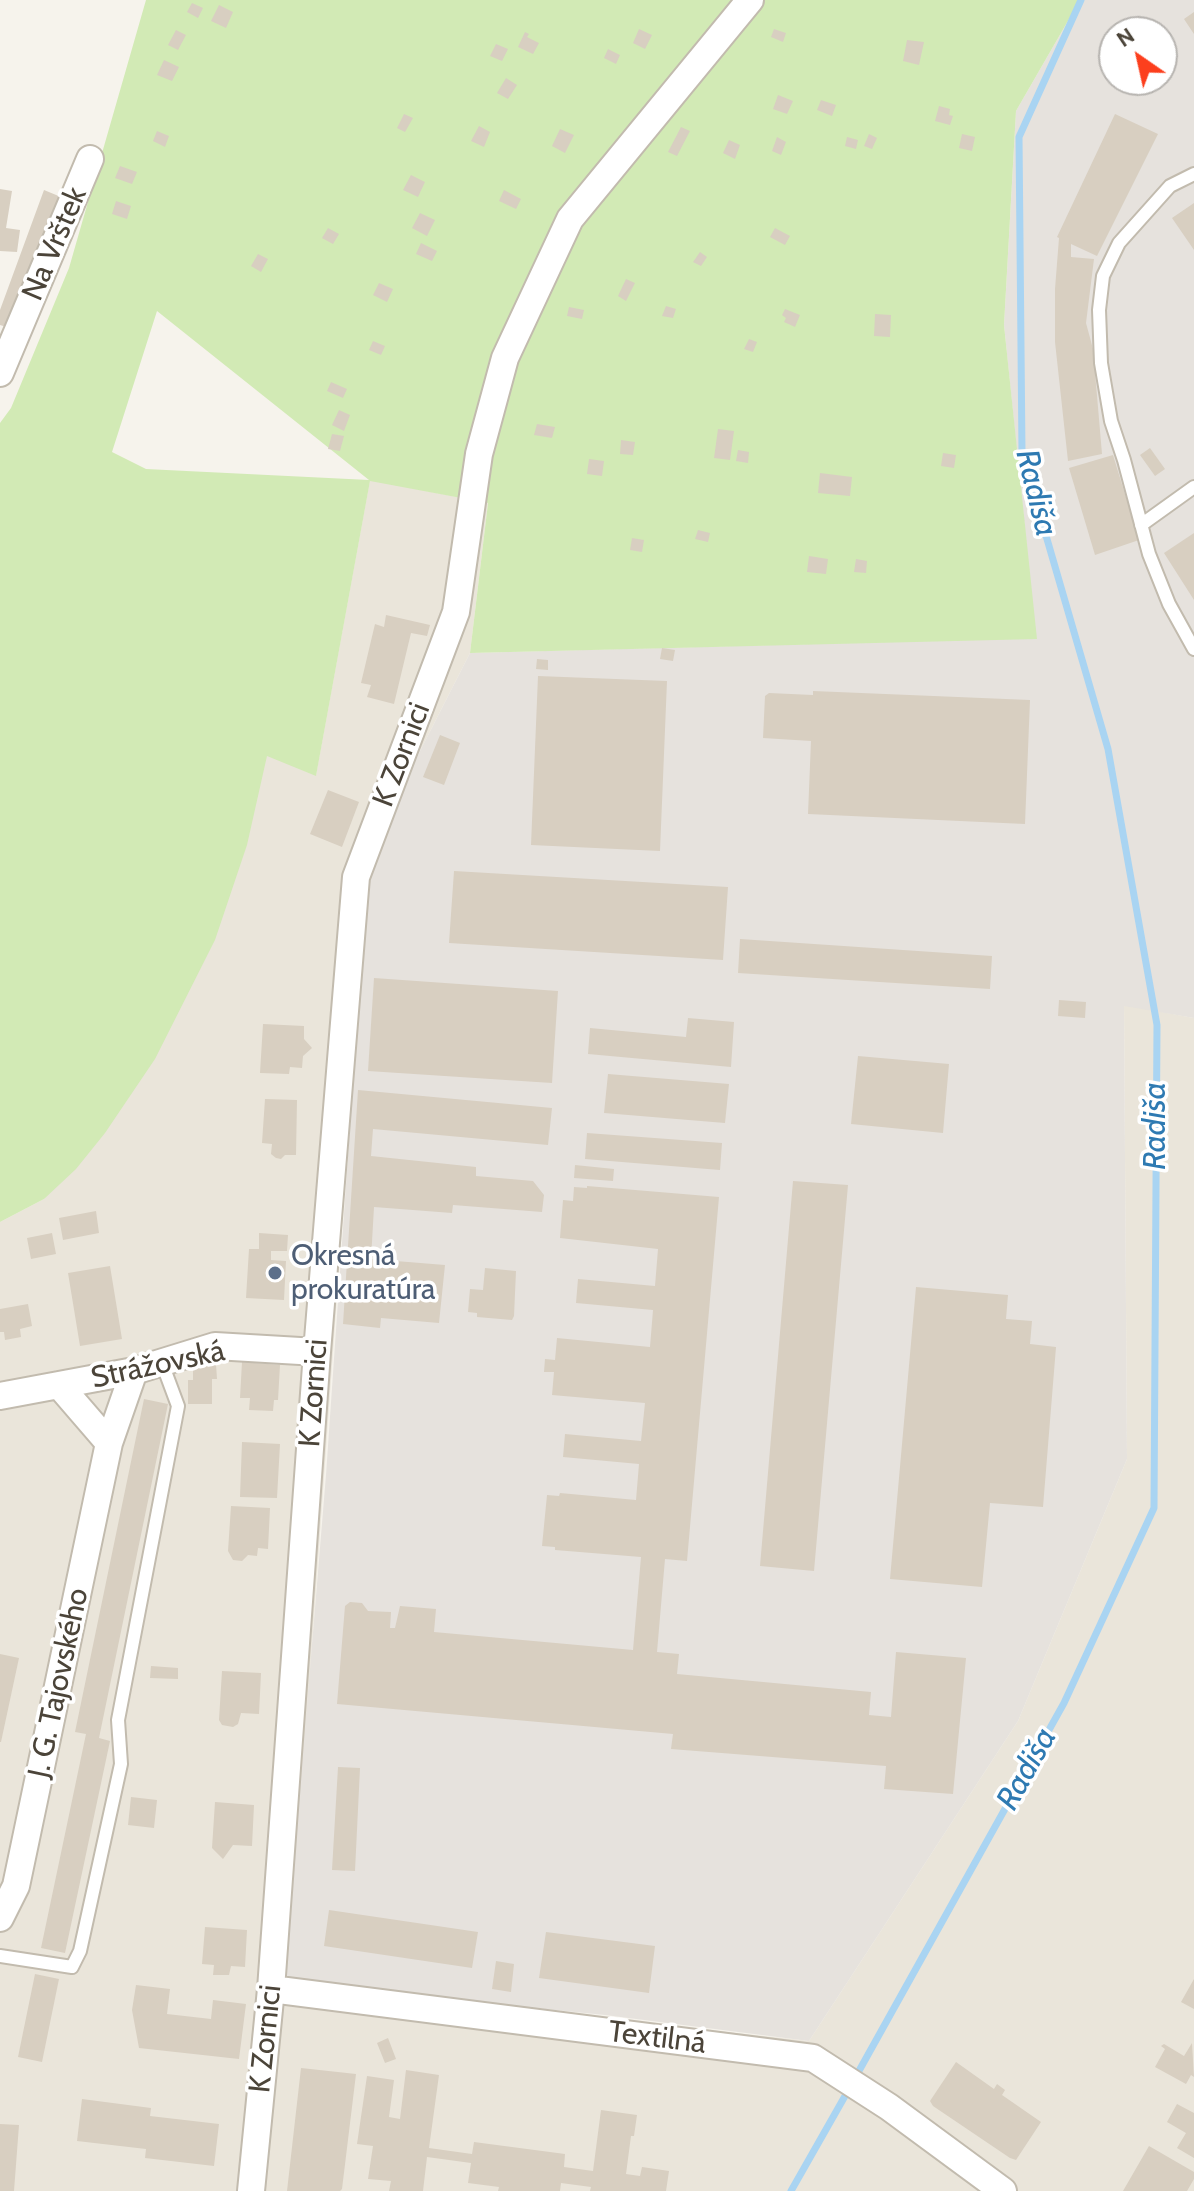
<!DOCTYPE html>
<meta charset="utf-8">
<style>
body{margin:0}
#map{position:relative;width:1194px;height:2191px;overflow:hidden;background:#f6f3ec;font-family:Cabin,sans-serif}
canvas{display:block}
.north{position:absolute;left:1098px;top:16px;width:80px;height:80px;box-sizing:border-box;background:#fff;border:2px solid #b7b4b0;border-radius:50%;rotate:326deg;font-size:22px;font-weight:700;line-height:32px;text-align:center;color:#4b4439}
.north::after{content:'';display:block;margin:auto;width:28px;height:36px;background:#fc3f1d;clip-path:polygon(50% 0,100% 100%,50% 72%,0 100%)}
</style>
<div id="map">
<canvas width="1194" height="2191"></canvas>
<div class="north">N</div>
</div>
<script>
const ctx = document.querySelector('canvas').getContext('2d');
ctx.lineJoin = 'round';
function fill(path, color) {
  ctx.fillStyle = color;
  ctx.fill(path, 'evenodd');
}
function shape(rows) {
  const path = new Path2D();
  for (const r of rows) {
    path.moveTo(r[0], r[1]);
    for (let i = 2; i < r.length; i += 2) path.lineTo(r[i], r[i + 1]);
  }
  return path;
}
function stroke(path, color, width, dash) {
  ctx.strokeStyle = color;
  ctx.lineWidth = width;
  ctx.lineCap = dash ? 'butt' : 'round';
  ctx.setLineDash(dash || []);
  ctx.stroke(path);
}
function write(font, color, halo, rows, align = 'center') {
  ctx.font = font + ' Cabin,sans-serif';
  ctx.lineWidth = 7;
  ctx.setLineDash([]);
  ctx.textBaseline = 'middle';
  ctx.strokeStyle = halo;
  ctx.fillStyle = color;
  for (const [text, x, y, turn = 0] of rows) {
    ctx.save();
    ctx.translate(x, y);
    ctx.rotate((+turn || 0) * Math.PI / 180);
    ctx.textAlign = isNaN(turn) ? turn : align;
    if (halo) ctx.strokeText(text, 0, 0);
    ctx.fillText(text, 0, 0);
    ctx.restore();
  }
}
fill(shape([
 [370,480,488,503,470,653,369,851,303,1769,284,1983,809,2041,1018,1721,1127,1459,1124,1005,1194,1018,1194,2191,0,2191,0,1222,44,1199,267,755,316,775]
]), '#eae5da');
fill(shape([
 [1080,0,1194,0,1194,1018,1124,1006,1127,1459,1018,1721,809,2041,605,2015,284,1983,326,1475,369,851,470,653,1036,638,1004,325,1016,111],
 [1114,32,1162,32,1162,80,1114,80]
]), '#e6e2dd');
fill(shape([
 [146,0,1080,0,1016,111,1004,325,1037,639,470,653,488,503,370,481,316,776,267,756,247,845,215,940,155,1059,105,1133,76,1169,44,1199,0,1222,0,423,11,408,69,268],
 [157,311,369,480,146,469,112,452]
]), '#d2eab5');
stroke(shape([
 [855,2078,1064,1703,1154,1508,1157,1025,1108,749,1022,453,1019,137,1081,0],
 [791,2191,849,2089]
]), '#a9d4f2', 7);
fill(shape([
 [192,3,203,8,198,18,187,12],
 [219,5,233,12,226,28,211,21],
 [1194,12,1194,34,1184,19],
 [639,29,652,35,645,49,633,43],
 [774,29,786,33,783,42,771,37],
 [176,30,186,35,178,50,168,45],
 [525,32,529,34,527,37,539,43,533,54,518,47],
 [907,40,924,42,919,65,903,61],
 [496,44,508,49,502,61,490,56],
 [608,49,620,55,616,64,604,58],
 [164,60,179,67,172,81,157,75],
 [506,78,517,85,508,99,497,93],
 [778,95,793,101,787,114,773,109],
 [821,100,836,105,832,116,817,110],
 [939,106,950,109,949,115,953,116,950,125,935,121],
 [404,114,413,118,405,132,397,128],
 [1115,114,1158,134,1097,256,1071,244,1071,257,1094,259,1086,323,1093,349,1102,454,1068,461,1055,342,1055,289,1059,238,1057,237],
 [479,126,490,132,484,147,471,141],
 [681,127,690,131,677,156,668,152],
 [560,129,574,135,565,153,552,146],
 [157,131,169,136,165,147,153,141],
 [869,134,877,138,872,149,864,146],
 [962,134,975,137,972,151,959,148],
 [777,137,786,142,781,155,772,151],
 [847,137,858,140,856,149,845,146],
 [729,140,740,145,735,159,723,153],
 [120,166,137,172,132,184,115,178],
 [411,175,425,182,418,197,403,190],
 [0,189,12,191,6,228,20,230,17,252,0,251],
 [44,190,61,197,13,329,0,325,0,310],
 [504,190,521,199,516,209,499,201],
 [116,201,131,206,127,219,112,214],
 [1194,203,1194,250,1172,218],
 [420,213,435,220,427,236,412,228],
 [328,228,339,234,333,244,322,238],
 [775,228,790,236,785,245,770,237],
 [421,243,437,251,432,261,416,254],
 [700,252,707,257,701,266,693,262],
 [258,254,268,259,261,272,251,266],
 [626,279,635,283,626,301,618,296],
 [379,283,393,289,387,302,373,295],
 [666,306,676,309,673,318,662,316],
 [569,307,584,310,582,319,567,316],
 [785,309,800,315,795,327,784,322,786,318,782,315],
 [875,314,891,315,890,337,874,336],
 [749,339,757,342,753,352,744,349],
 [373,341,385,346,381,355,369,350],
 [331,382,347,389,343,398,327,391],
 [339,410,350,415,344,431,332,425],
 [537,424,555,427,552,438,534,435],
 [718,429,734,431,730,460,714,458],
 [332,434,344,436,340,451,328,449],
 [621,440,635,442,633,455,620,454],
 [1150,448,1165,469,1155,476,1140,455],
 [738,450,749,452,748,463,736,461],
 [943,453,956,455,954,468,941,466],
 [1113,455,1139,540,1095,555,1069,468],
 [589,459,604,461,602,476,587,474],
 [820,473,852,477,850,496,818,493],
 [698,530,710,533,708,542,695,539],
 [1194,533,1194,600,1164,553],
 [632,538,644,540,642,552,630,550],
 [809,556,828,559,826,574,807,572],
 [856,559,867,561,866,573,854,572],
 [386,615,430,625,427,636,411,633,394,704,367,697,371,685,361,683,375,624,384,627],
 [662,648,675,650,673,661,660,659],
 [537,659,548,660,548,670,536,669],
 [538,676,667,681,660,851,531,845],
 [813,691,1030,700,1025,824,808,814,811,741,763,738,765,696,769,693,813,695],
 [440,735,460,743,444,785,423,777],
 [328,790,359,802,342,847,310,834],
 [454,871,728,887,723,960,449,943],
 [740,939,992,956,990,989,738,973],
 [374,978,558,991,552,1083,368,1071],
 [1059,1000,1086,1002,1085,1018,1058,1016],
 [688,1018,734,1022,731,1067,588,1054,590,1028,686,1037],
 [263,1024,304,1026,304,1039,312,1048,303,1056,302,1068,290,1067,289,1074,260,1073],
 [858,1056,949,1064,943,1133,851,1124],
 [608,1074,729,1084,725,1123,604,1113],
 [358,1090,552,1108,548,1145,373,1129,371,1156,476,1167,476,1176,533,1181,544,1195,542,1212,453,1205,452,1213,374,1207,371,1259,445,1265,439,1323,381,1318,380,1328,343,1324],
 [265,1099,297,1100,296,1155,285,1155,281,1159,276,1158,271,1154,272,1144,262,1143],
 [587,1133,722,1143,720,1170,585,1159],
 [575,1165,614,1169,613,1181,574,1178],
 [793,1181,848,1185,814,1571,760,1566],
 [587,1186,719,1197,687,1561,665,1559,657,1652,679,1654,677,1674,871,1692,869,1715,891,1717,896,1652,966,1658,953,1794,884,1789,886,1766,671,1749,673,1734,337,1704,345,1606,350,1602,362,1603,368,1611,391,1612,390,1628,395,1628,400,1606,436,1609,434,1632,633,1650,641,1557,555,1550,555,1547,542,1546,547,1495,559,1496,560,1493,636,1500,639,1464,563,1457,565,1434,641,1441,645,1403,552,1395,554,1372,544,1372,545,1359,555,1360,557,1338,650,1347,653,1310,576,1303,578,1279,655,1286,658,1249,560,1238,563,1200,573,1201,574,1187,587,1188],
 [96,1211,99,1233,63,1240,59,1218],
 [52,1233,56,1254,31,1259,27,1238],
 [259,1233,288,1235,287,1251,271,1251,271,1260,286,1261,284,1300,246,1298,249,1249,259,1249],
 [110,1266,122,1339,80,1346,68,1273],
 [485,1268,516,1271,514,1316,512,1320,477,1317,477,1313,468,1312,470,1289,483,1290],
 [916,1287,1008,1295,1006,1319,1032,1321,1030,1344,1056,1347,1043,1507,990,1503,982,1587,890,1579],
 [28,1304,32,1326,20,1329,21,1337,5,1340,4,1332,0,1332,0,1309],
 [242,1362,280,1365,278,1400,274,1400,273,1411,249,1410,250,1398,240,1398],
 [216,1364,217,1379,212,1379,212,1404,188,1404,188,1380,193,1380,193,1365],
 [144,1399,168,1404,99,1738,110,1741,65,1953,41,1948,86,1734,75,1732],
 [242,1442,280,1444,277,1498,240,1497],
 [231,1506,270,1508,268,1549,258,1548,257,1556,248,1555,242,1561,233,1560,228,1551],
 [0,1654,19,1658,1,1742,0,1742],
 [151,1666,178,1668,178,1679,150,1678],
 [222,1671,261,1673,259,1714,241,1713,238,1724,233,1727,222,1725,219,1720],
 [338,1767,360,1768,355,1871,332,1870],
 [131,1797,157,1800,154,1828,128,1825],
 [215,1802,254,1805,252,1846,233,1845,223,1859,212,1848],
 [329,1910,478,1932,472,1968,324,1946],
 [205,1927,247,1930,245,1967,231,1966,229,1975,213,1975,214,1965,202,1964],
 [546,1932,655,1946,649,1993,539,1978],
 [496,1961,514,1964,511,1992,492,1989],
 [35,1974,59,1979,42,2062,18,2057],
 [1194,1979,1194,2009,1181,2002],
 [136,1985,170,1989,167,2014,211,2019,213,2000,246,2004,239,2059,139,2048,132,2010],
 [388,2038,396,2059,385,2063,377,2043],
 [1192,2043,1194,2077,1191,2075,1186,2084,1155,2067,1165,2049,1161,2046,1164,2044,1184,2056],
 [956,2062,994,2089,997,2084,1005,2090,1002,2095,1041,2122,1016,2160,1010,2158,933,2106,930,2101],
 [301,2068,356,2074,342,2189,340,2191,287,2191],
 [406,2070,439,2075,429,2148,472,2154,474,2142,565,2154,564,2167,593,2171,601,2110,637,2115,634,2136,631,2136,626,2174,640,2176,642,2167,669,2171,666,2191,590,2191,591,2187,561,2183,560,2191,498,2191,499,2187,468,2183,471,2163,427,2157,423,2191,389,2191,391,2181,368,2179,373,2146,357,2144,367,2076,394,2080,389,2117,400,2119],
 [82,2099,151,2108,150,2116,219,2124,214,2166,145,2158,146,2149,77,2141],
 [1177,2104,1194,2113,1194,2158,1177,2148,1186,2133,1167,2122],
 [0,2124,19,2125,14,2191,0,2191],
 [1149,2146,1194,2172,1194,2179,1187,2191,1123,2191]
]), '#d8cfc1');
const service = shape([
 [1194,174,1170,186,1119,243,1103,276,1099,310,1101,363,1111,421,1124,460,1149,554,1169,604,1194,649],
 [1141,525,1194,487],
 [0,1956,72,1967,80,1951,121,1764,118,1720,178,1406,162,1363]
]);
const minor = shape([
 [0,373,90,159],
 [59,1385,109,1443],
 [0,1396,134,1371,215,1346,317,1352],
 [0,1918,16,1886,109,1443,134,1371],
 [271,1989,813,2058,889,2107,1003,2191],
 [251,2191,271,1989,317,1352,356,877,456,612,479,454,505,358,570,219,750,0]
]);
stroke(service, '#c2bbae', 16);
stroke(minor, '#c2bbae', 30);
stroke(service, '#fff', 12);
stroke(minor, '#fff', 26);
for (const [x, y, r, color] of [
 [275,1273,8,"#5c6f8a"]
]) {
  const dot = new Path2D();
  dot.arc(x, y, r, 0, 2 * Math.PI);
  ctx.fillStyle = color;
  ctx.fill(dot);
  stroke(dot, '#fff', 3);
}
write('30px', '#4b4439', '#fff', [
 ["Na Vrštek",55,244,-67],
 ["K Zornici",402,755,-69],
 ["Strážovská",158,1365,-12],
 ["K Zornici",314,1393,-86],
 ["J. G. Tajovského",59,1683,-78],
 ["Textilná",657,2038,7],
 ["K Zornici",266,2039,-84]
]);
write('30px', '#4e5e75', '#fff', [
 ["Okresná",291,1256],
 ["prokuratúra",291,1290]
], 'left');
write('italic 32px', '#2e7ab2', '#fff', [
 ["Radiša",1036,493,76],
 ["Radiša",1156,1126,-90],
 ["Radiša",1027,1769,-61]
]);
</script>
